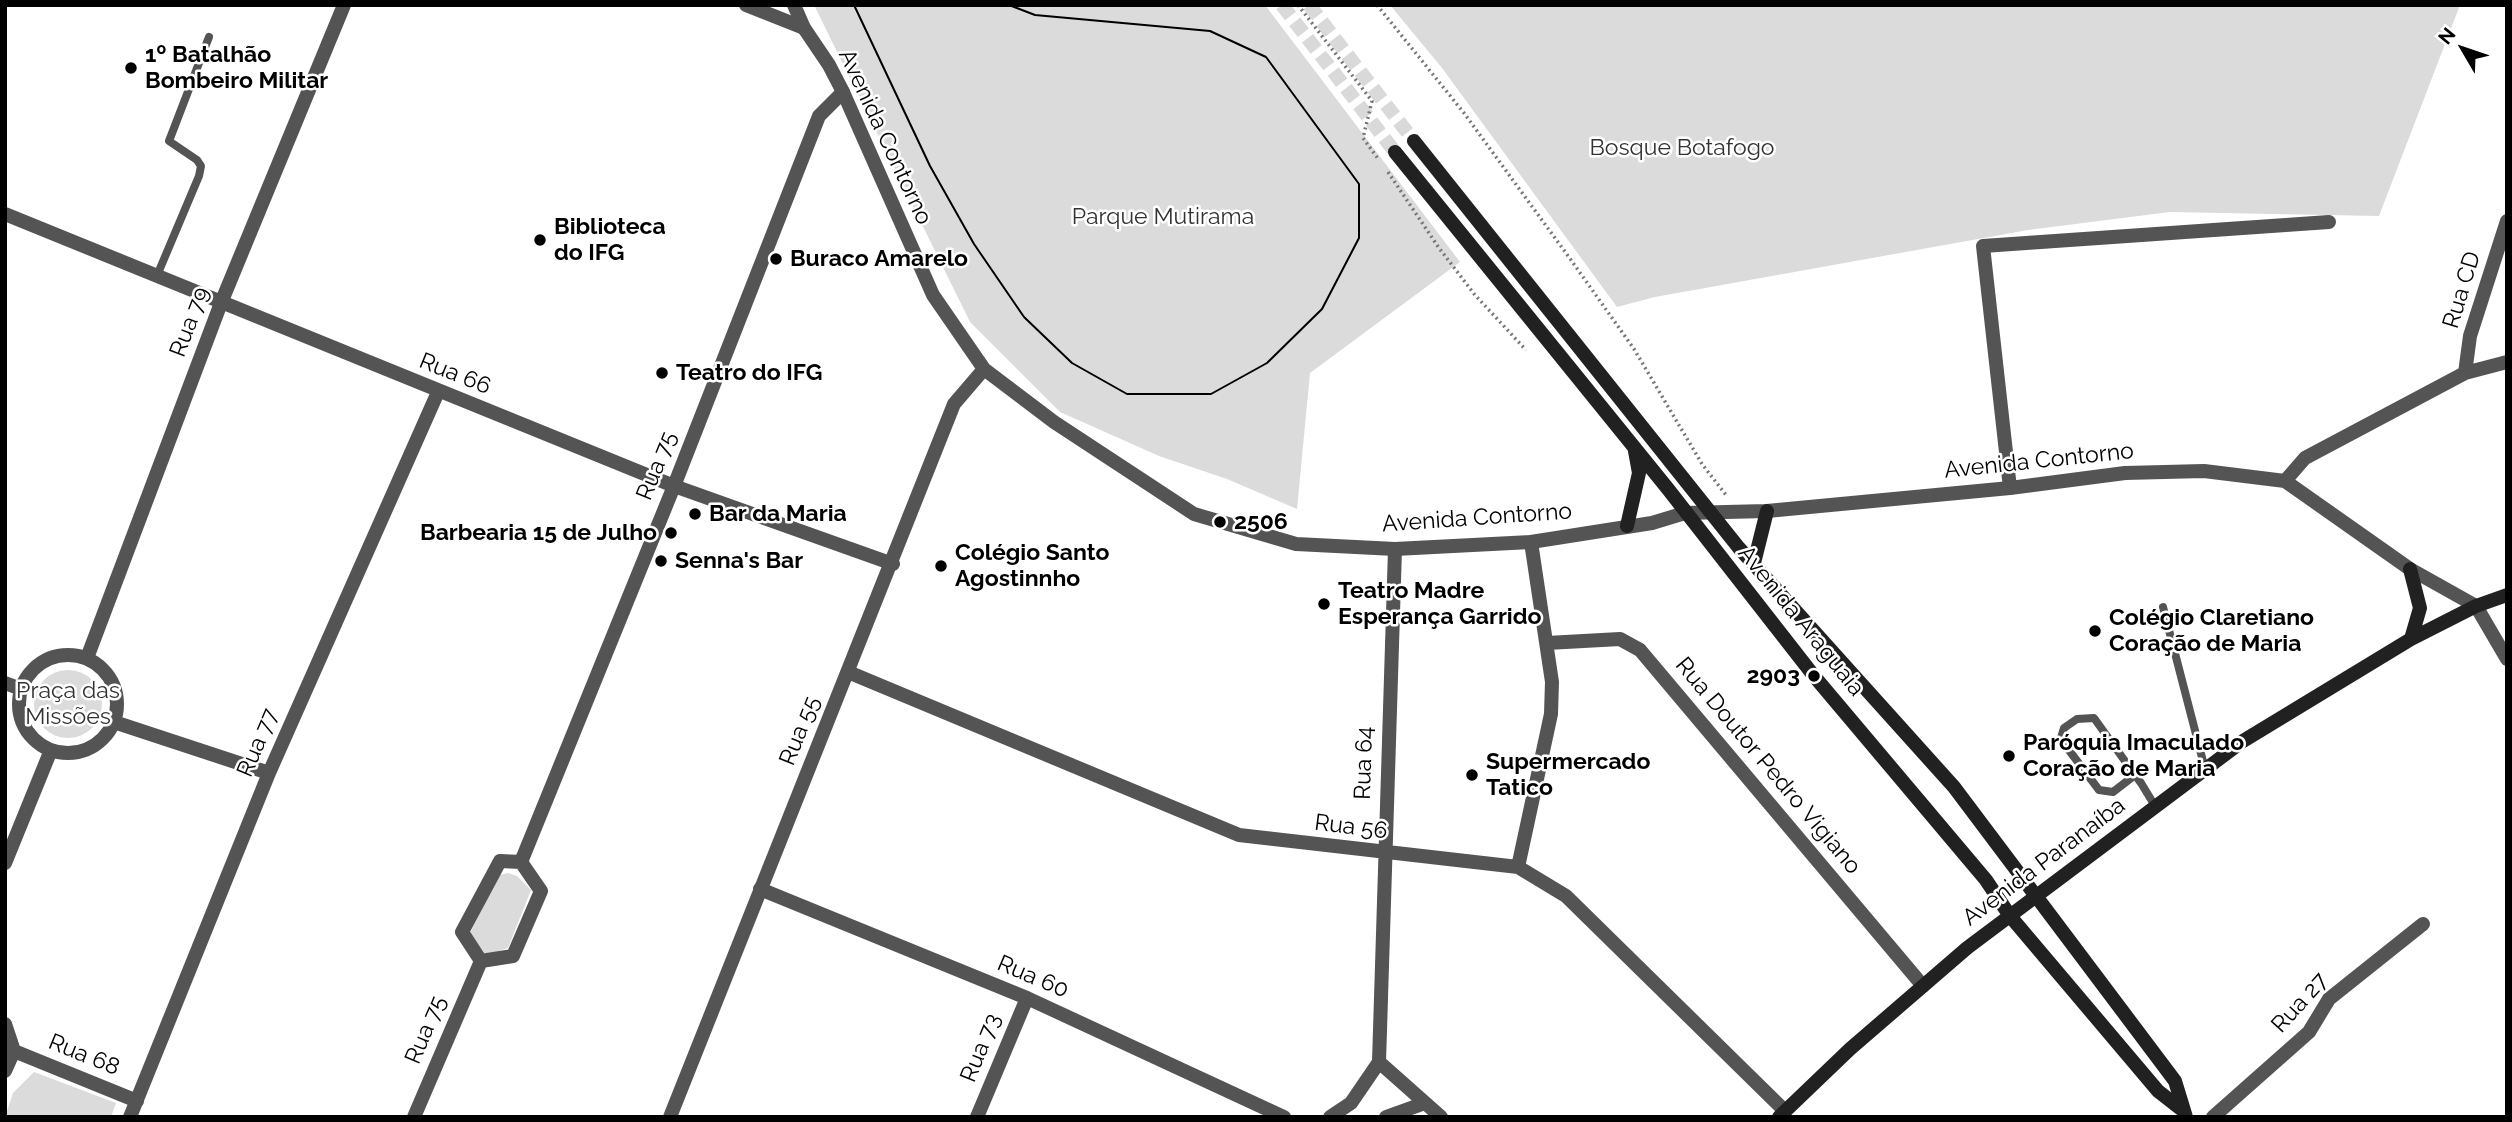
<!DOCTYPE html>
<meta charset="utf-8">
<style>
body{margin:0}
#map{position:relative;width:2512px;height:1122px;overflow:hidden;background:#fff;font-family:Raleway,sans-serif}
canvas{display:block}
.frame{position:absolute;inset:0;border:7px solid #000;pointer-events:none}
.north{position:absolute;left:2428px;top:14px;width:70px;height:70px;-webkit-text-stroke:5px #fff;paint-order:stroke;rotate:309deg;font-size:19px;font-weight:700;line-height:28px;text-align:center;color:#000}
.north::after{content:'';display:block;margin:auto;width:24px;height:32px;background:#000;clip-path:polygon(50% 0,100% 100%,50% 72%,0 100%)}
</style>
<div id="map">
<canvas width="2512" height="1122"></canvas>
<div class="frame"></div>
<div class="north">N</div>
</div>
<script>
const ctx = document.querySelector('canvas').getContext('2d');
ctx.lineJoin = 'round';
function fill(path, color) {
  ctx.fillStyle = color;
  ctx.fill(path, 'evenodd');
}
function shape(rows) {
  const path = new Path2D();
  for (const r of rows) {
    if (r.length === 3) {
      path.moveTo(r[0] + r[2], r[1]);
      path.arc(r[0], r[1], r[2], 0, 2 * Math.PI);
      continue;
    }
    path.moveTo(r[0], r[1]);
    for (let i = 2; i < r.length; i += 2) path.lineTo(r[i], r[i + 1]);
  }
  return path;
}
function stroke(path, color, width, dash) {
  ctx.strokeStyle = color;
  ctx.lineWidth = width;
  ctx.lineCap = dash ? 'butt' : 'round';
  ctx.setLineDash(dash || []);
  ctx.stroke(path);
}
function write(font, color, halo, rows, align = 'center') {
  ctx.font = font + ' Raleway,sans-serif';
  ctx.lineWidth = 5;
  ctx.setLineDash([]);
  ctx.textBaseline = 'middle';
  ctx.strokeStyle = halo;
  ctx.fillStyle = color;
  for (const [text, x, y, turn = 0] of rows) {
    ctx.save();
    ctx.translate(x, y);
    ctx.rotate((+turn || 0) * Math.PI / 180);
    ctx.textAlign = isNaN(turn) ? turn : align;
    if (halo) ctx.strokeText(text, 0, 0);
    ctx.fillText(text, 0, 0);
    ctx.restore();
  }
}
fill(shape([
 [814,5,1265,5,1460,262,1310,373,1297,509,1227,479,1159,456,1060,412,970,322],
 [1390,5,2460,5,2379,216,2170,212,2028,230,1655,297,1617,307,1442,68],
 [68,704,34],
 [508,873,517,876,531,890,508,948,486,955,470,933,499,875],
 [34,1072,116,1103,111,1117,5,1117,13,1093]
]), '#dbdbdb');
stroke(shape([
 [1282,5,1395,152],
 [1309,5,1414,141]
]), '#d9d9d9', 14, [14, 7]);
stroke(shape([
 [1298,5,1372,101,1363,138,1379,160],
 [1377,5,1464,113,1571,260,1634,349,1702,464,1726,495],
 [1388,172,1439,248,1475,295,1526,350]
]), '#767676', 3.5, [2, 3.5]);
stroke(shape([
 [156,278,199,176,201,166,197,160,169,141,209,37],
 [2163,607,2205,769],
 [2135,775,2113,792,2099,790,2065,745,2061,738,2064,728,2077,719,2094,718,2135,775,2141,783,2155,806]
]), '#545454', 8);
stroke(shape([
 [746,5,804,28],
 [5,214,674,486,893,564],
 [2465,373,2470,336,2507,221],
 [2285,481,2305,458,2465,373,2507,362],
 [2010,488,1983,246,2329,222],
 [1547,643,1620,639,1640,650,1923,986],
 [68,704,49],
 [87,658,221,303,344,5],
 [848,672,1239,835,1518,867,1566,896,1785,1111],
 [5,683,21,689],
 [114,722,269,773],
 [521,862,674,486,819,116,843,92],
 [5,863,51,750],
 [1518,867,1551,714,1552,682,1531,542],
 [760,889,1027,998,1284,1117],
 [481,961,513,956,541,891,521,862],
 [481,961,462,932,500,861,521,862],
 [5,1024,14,1051,5,1071],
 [14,1051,137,1101],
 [1379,1062,1395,549],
 [1379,1062,1441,1117],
 [130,1117,269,773,438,392],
 [414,1117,481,961],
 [977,1117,1027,998],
 [1330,1117,1351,1103,1379,1062],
 [1386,1117,1425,1103],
 [2213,1117,2309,1032,2329,999,2423,924]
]), '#545454', 14);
stroke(shape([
 [794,5,804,28,829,65,843,92,933,295,984,369,1054,422,1194,514,1296,544,1395,549,1531,542,1652,523,1685,513,1767,511,2010,488,2125,473,2204,471,2285,481,2410,569,2476,606,2507,659],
 [670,1117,954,404,984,369]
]), '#545454', 14);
stroke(shape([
 [1414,141,1739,548,1954,787,2175,1081,2186,1117],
 [1395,152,1668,489,1814,676,1986,880,2010,916,2158,1091,2181,1109],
 [1627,526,1639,473,1635,451],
 [1754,563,1767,511],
 [2410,569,2420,608,2411,639],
 [1779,1117,1850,1049,1967,948,2243,741,2411,639,2476,606,2507,595]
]), '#212121', 14);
stroke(shape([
 [854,5,930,166,974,244,1024,317,1072,363,1127,394,1211,394,1267,363,1322,309,1359,238,1359,184,1266,57,1210,31,1035,15,1009,5]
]), '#000', 2);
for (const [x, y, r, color] of [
 [131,68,7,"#000"],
 [540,240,7,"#000"],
 [776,259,7,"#000"],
 [662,373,7,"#000"],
 [695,514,7,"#000"],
 [1220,522,7,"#000"],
 [671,533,7,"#000"],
 [661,561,7,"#000"],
 [941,566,7,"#000"],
 [1324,604,7,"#000"],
 [2095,631,7,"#000"],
 [1814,676,7,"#000"],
 [2009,756,7,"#000"],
 [1472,775,7,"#000"]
]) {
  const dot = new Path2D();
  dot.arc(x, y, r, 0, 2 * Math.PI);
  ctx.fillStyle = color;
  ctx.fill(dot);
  stroke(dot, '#fff', 2.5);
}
write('bold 23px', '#000', '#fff', [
 ["1º Batalhão",145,55],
 ["Bombeiro Militar",145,81],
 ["Biblioteca",554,227],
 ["do IFG",554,253],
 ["Buraco Amarelo",790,259],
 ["Teatro do IFG",676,373],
 ["Bar da Maria",709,514],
 ["2506",1234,522],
 ["Barbearia 15 de Julho",657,533,"right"],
 ["Colégio Santo",955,553],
 ["Agostinnho",955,579],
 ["Senna's Bar",675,561],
 ["Teatro Madre",1338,591],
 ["Esperança Garrido",1338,617],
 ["Colégio Claretiano",2109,618],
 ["Coração de Maria",2109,644],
 ["2903",1800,676,"right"],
 ["Paróquia Imaculado",2023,743],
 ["Coração de Maria",2023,769],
 ["Supermercado",1486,762],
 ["Tatico",1486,788]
], 'left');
write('23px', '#000', '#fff', [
 ["Avenida Contorno",885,137,65],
 ["Rua CD",2462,290,-73],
 ["Rua 79",190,322,-69],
 ["Rua 66",455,374,22],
 ["Avenida Contorno",2039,461,-6],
 ["Rua 75",657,466,-68],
 ["Avenida Contorno",1477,518,-4],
 ["Avenida Araguaia",1801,621,51],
 ["Rua 55",800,731,-68],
 ["Rua 77",258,743,-67],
 ["Rua 64",1364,763,-88],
 ["Rua Doutor Pedro Vigiano",1768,766,50],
 ["Rua 56",1351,827,7],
 ["Avenida Paranaíba",2044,862,-37],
 ["Rua 60",1033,977,23],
 ["Rua 27",2300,1003,-48],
 ["Rua 75",426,1030,-67],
 ["Rua 73",981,1048,-68],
 ["Rua 68",84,1055,22]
]);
write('23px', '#323232', '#fff', [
 ["Bosque Botafogo",1682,148],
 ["Parque Mutirama",1163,217],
 ["Praça das",68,691],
 ["Missões",68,717]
]);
</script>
